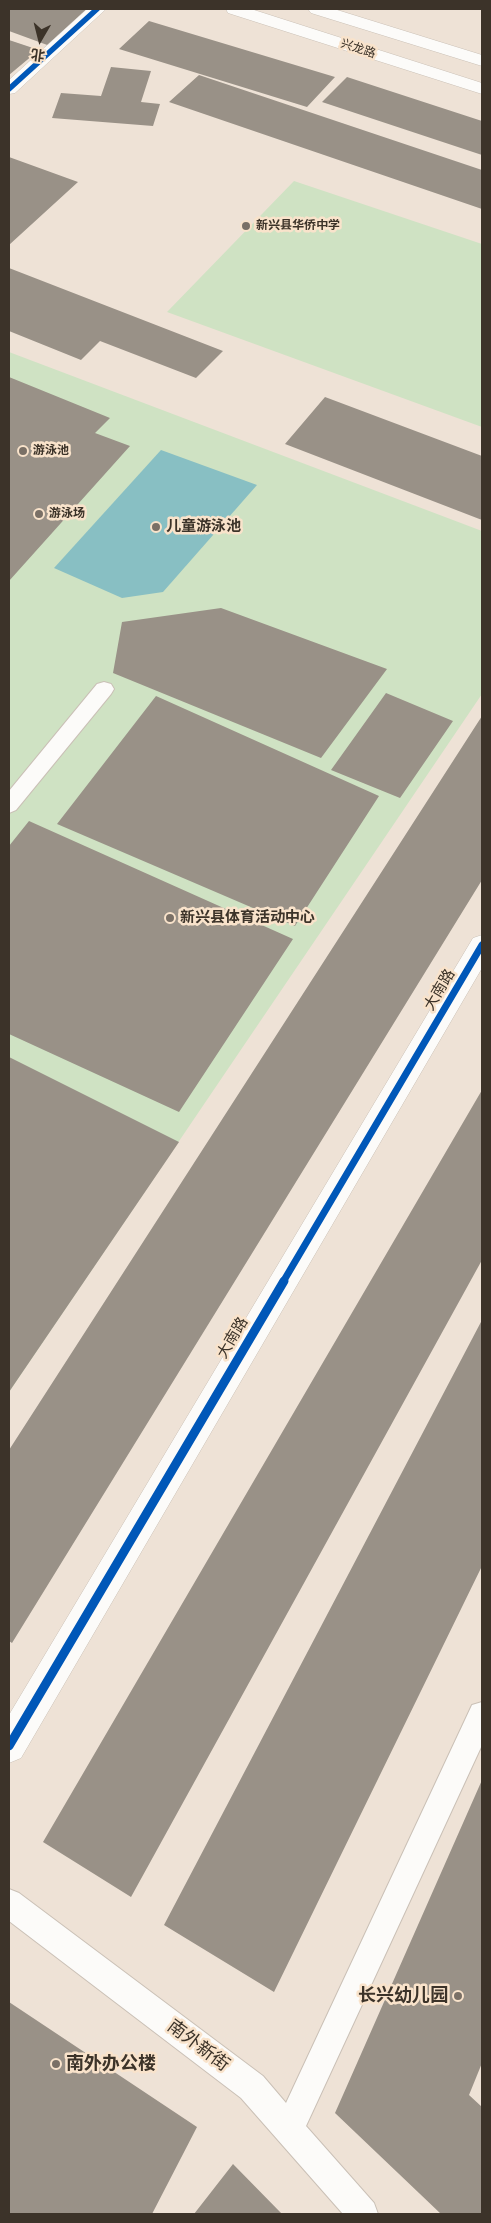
<!DOCTYPE html>
<meta charset="utf-8">
<style>
body{margin:0}
#map{position:relative;width:491px;height:2223px;overflow:hidden;background:#eee2d6;font-family:"Space Grotesk","Noto Sans SC",sans-serif}
canvas{display:block}
.frame{position:absolute;inset:0;border:10px solid #3c3329;pointer-events:none}
.north{position:absolute;left:15px;top:15px;width:50px;height:50px;-webkit-text-stroke:4px #f9e3cb;paint-order:stroke;rotate:188deg;font-size:14px;font-weight:700;line-height:20px;text-align:center;color:#3c3329}
.north::after{content:'';display:block;margin:auto;width:18px;height:22px;background:#3c3329;clip-path:polygon(50% 0,100% 100%,50% 72%,0 100%)}
</style>
<div id="map">
<canvas width="491" height="2223"></canvas>
<div class="frame"></div>
<div class="north">北</div>
</div>
<script>
const ctx = document.querySelector('canvas').getContext('2d');
ctx.lineJoin = 'round';
function fill(path, color) {
  ctx.fillStyle = color;
  ctx.fill(path, 'evenodd');
}
function shape(rows) {
  const path = new Path2D();
  for (const r of rows) {
    path.moveTo(r[0], r[1]);
    for (let i = 2; i < r.length; i += 2) path.lineTo(r[i], r[i + 1]);
  }
  return path;
}
function stroke(path, color, width, dash) {
  ctx.strokeStyle = color;
  ctx.lineWidth = width;
  ctx.lineCap = dash ? 'butt' : 'round';
  ctx.setLineDash(dash || []);
  ctx.stroke(path);
}
function write(font, color, halo, rows, align = 'center') {
  ctx.font = font + ' "Space Grotesk","Noto Sans SC",sans-serif';
  ctx.lineWidth = 5;
  ctx.setLineDash([]);
  ctx.textBaseline = 'middle';
  ctx.strokeStyle = halo;
  ctx.fillStyle = color;
  for (const [text, x, y, turn = 0] of rows) {
    ctx.save();
    ctx.translate(x, y);
    ctx.rotate((+turn || 0) * Math.PI / 180);
    ctx.textAlign = isNaN(turn) ? turn : align;
    if (halo) ctx.strokeText(text, 0, 0);
    ctx.fillText(text, 0, 0);
    ctx.restore();
  }
}
fill(shape([
 [294,181,482,244,482,427,167,312],
 [9,352,482,531,482,694,9,1392]
]), '#cfe2c3');
fill(shape([
 [161,450,257,485,163,592,122,598,54,568]
]), '#88bfc3');
fill(shape([
 [9,9,94,9,50,46,9,31],
 [149,21,335,77,307,107,119,49],
 [9,40,39,50,9,75],
 [111,67,151,71,141,102,160,104,153,126,52,118,61,93,101,96],
 [199,75,482,170,482,209,169,102],
 [347,77,482,121,482,155,322,102],
 [9,157,78,182,9,245],
 [9,268,223,351,196,378,100,341,81,360,9,331],
 [9,377,110,418,95,433,130,446,9,581],
 [325,397,482,456,482,520,285,444],
 [221,608,387,669,321,758,113,673,122,622],
 [386,693,453,721,400,798,331,770],
 [156,696,379,796,295,926,57,824],
 [482,716,482,880,12,1643,9,1641,9,1450],
 [29,821,293,939,179,1112,9,1034,9,846],
 [9,1057,179,1142,9,1392],
 [482,1090,482,1260,131,1897,43,1842],
 [482,1320,482,1566,274,1992,164,1925],
 [482,1780,482,2063,469,2095,482,2107,482,2214,441,2214,335,2113],
 [9,2002,197,2127,152,2214,9,2214],
 [233,2164,282,2214,194,2214]
]), '#999187');
const lane = shape([
 [104,682,111,684,114,689,111,694,16,810,9,813,9,791,97,684,104,682],
 [482,1702,482,1745,306,2126,374,2203,378,2214,343,2214,241,2098,9,1921,9,1889,19,1893,263,2076,286,2103,472,1705,482,1702]
]);
const street = shape([
 [87,9,106,9,15,93,9,94,9,80,87,9]
]);
const secondary = shape([
 [226,9,251,9,482,83,482,94,228,13,226,9],
 [308,9,334,9,482,55,482,66,311,13,308,9],
 [482,935,482,968,21,1758,9,1763,9,1715,473,938,482,935]
]);
stroke(lane, '#cac0b6', 2);
stroke(street, '#cac0b6', 1);
stroke(secondary, '#cac0b6', 1);
fill(lane, '#fcfbf9');
fill(street, '#fcfbf9');
fill(secondary, '#fcfbf9');
stroke(shape([
 [9,89,97,9]
]), '#0057b8', 5.5);
stroke(shape([
 [283,1282,482,945]
]), '#0057b8', 7);
stroke(shape([
 [9,1746,284,1281]
]), '#0057b8', 9);
for (const [x, y, r, color] of [
 [246,226,5,"#7a7066"],
 [23,451,5,"#7a7066"],
 [39,514,5,"#7a7066"],
 [156,527,5,"#7a7066"],
 [170,918,5,"#7a7066"],
 [458,1996,5,"#7a7066"],
 [56,2064,5,"#7a7066"]
]) {
  const dot = new Path2D();
  dot.arc(x, y, r, 0, 2 * Math.PI);
  ctx.fillStyle = color;
  ctx.fill(dot);
  stroke(dot, '#f9e3cb', 2);
}
write('12px', '#3c3329', '#f9e3cb', [
 ["兴龙路",358,49,18]
]);
write('bold 12px', '#3c3329', '#f9e3cb', [
 ["新兴县华侨中学",256,226],
 ["游泳池",33,451],
 ["游泳场",49,514]
], 'left');
write('bold 15px', '#3c3329', '#f9e3cb', [
 ["儿童游泳池",166,527],
 ["新兴县体育活动中心",180,918]
], 'left');
write('15px', '#3c3329', '#f9e3cb', [
 ["大南路",440,990,-59],
 ["大南路",233,1338,-59]
]);
write('bold 18px', '#3c3329', '#f9e3cb', [
 ["长兴幼儿园",448,1996],
 ["南外办公楼",66,2064,"left"]
], 'right');
write('18px', '#3c3329', '#f9e3cb', [
 ["南外新街",198,2046,37]
]);
</script>
